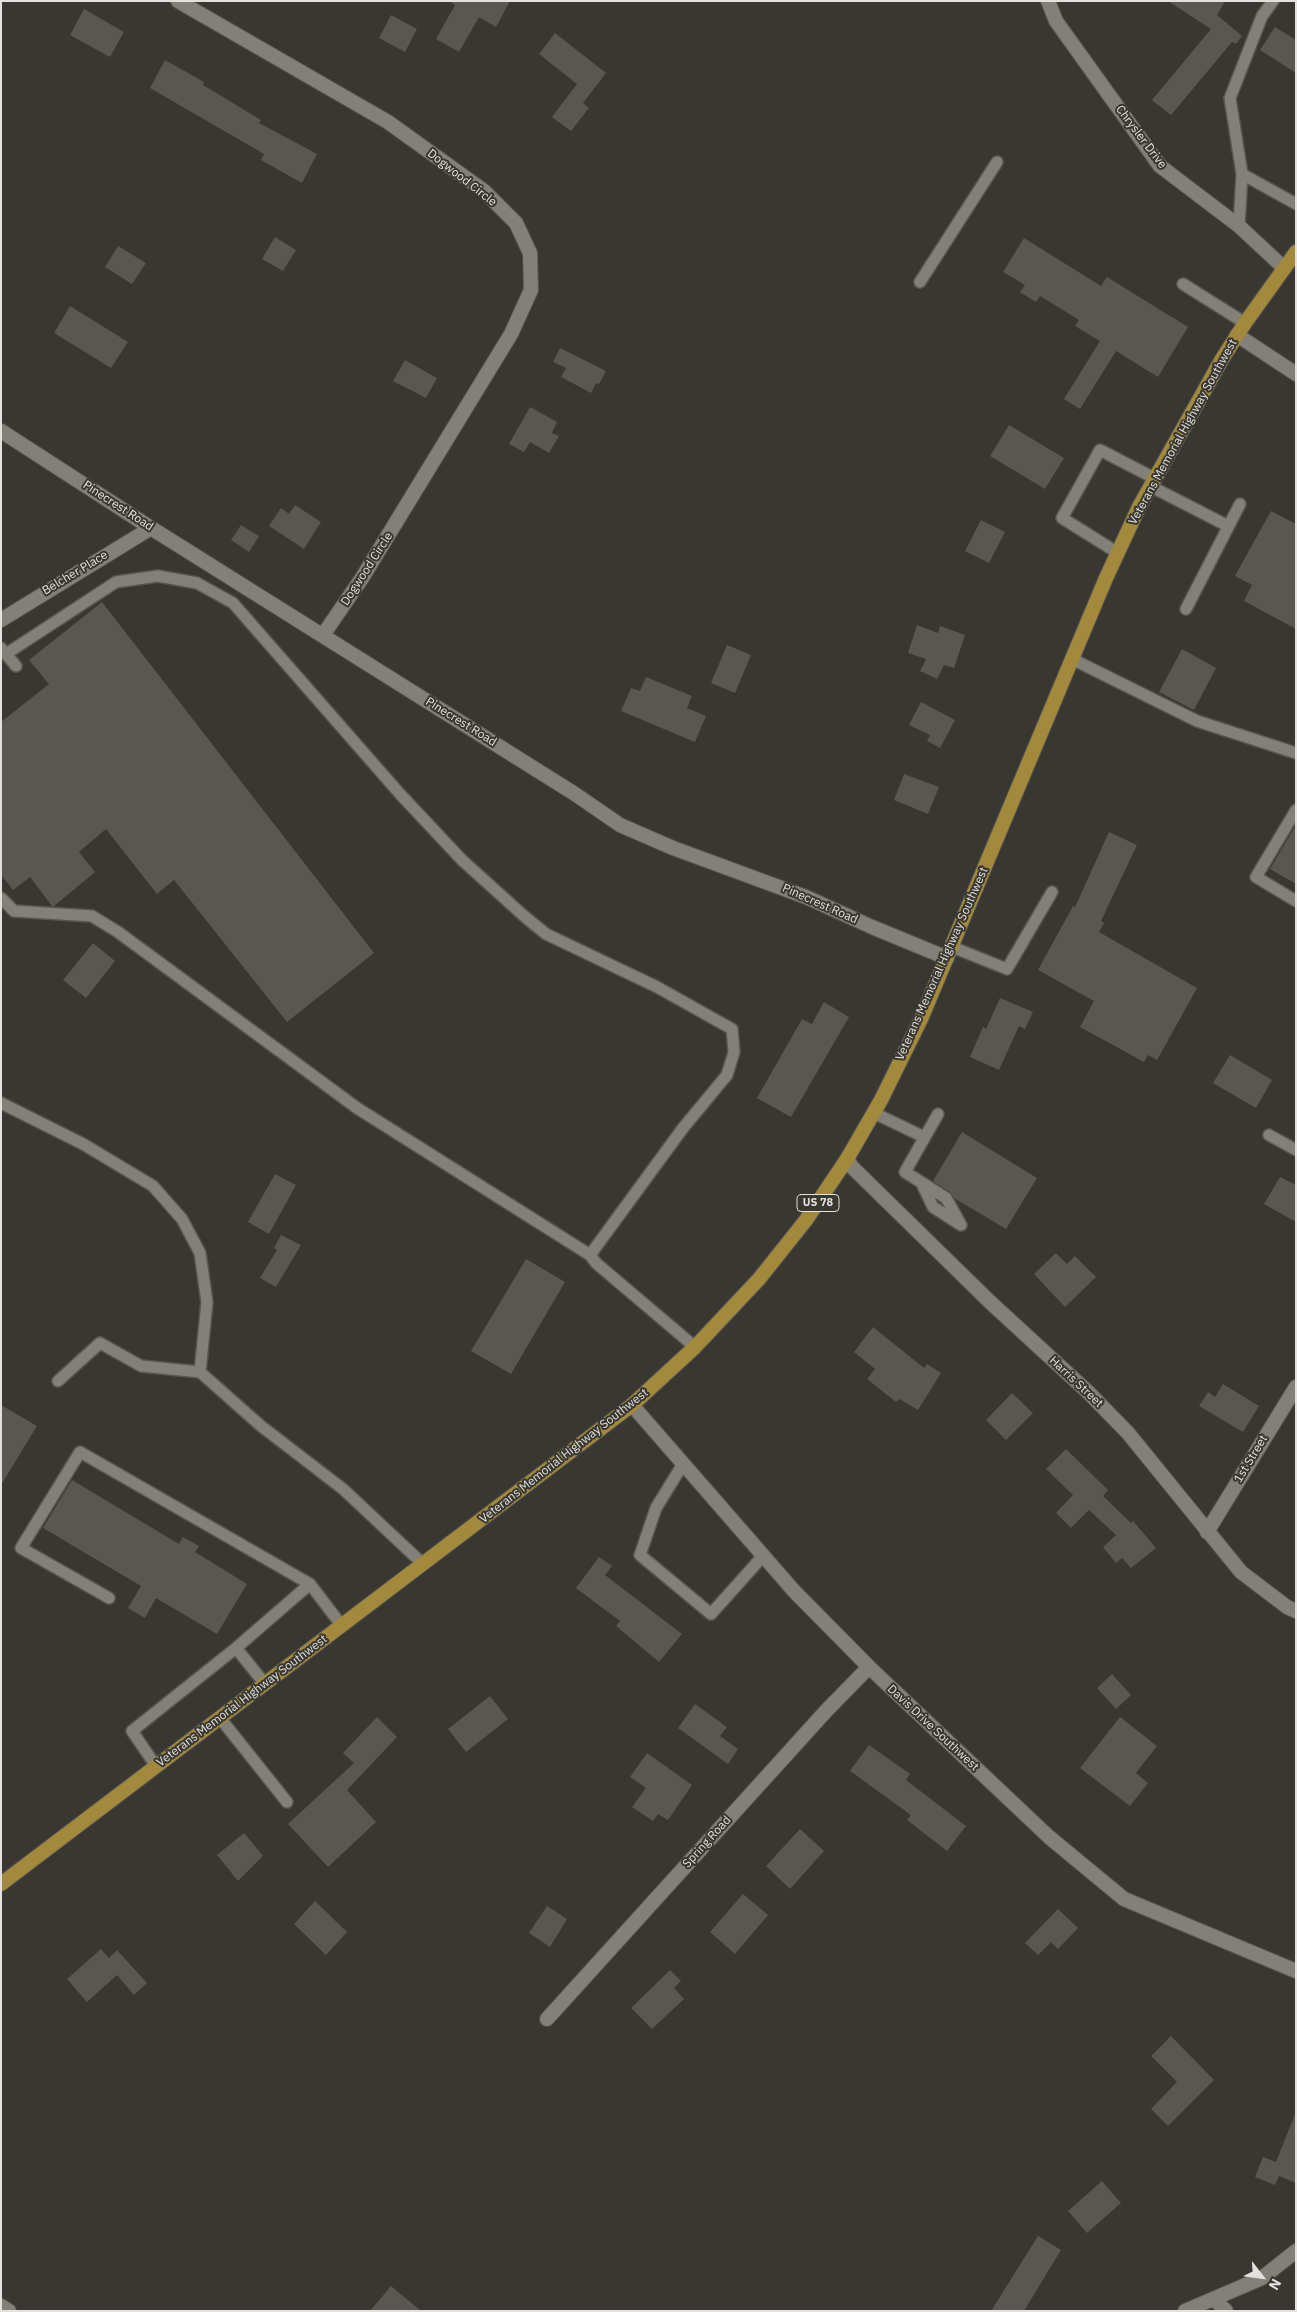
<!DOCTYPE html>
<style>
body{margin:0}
#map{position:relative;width:1297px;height:2312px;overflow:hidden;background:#393731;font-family:"IBM Plex Sans",sans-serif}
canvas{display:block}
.frame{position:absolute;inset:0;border:2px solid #e3e1dd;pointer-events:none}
.north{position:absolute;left:1237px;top:2252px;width:50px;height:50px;-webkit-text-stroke:4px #393731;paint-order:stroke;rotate:120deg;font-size:14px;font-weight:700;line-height:20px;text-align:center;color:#e3e1dd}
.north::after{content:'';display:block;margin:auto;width:18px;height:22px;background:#e3e1dd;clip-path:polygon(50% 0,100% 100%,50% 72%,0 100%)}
</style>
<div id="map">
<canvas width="1297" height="2312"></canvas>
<div class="frame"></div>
<div class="north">N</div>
</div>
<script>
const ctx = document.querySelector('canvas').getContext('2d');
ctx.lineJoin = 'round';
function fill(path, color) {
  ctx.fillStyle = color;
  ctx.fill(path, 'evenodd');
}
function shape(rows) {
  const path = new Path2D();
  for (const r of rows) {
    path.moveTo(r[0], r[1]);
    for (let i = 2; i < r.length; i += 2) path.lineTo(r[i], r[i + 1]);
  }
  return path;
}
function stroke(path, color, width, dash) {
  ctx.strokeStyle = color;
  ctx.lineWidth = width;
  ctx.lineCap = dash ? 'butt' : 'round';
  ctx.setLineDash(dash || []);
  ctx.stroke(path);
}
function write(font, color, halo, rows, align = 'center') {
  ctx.font = font + ' "IBM Plex Sans",sans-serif';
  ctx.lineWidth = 4;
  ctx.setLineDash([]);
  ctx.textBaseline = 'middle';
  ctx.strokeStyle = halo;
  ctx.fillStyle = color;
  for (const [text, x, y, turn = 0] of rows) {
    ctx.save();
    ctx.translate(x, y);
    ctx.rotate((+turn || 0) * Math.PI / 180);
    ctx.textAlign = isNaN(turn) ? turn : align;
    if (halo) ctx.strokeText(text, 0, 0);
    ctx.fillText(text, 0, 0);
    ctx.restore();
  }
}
fill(shape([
 [449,1,510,1,496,27,479,17,459,52,436,39,455,5],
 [1168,1,1225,1,1217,15,1242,36,1236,44,1232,42,1171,115,1152,100,1211,29],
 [84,9,124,32,110,57,70,35],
 [391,15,417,29,405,52,379,38],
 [1275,27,1296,40,1296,73,1260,50],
 [555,33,606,73,583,103,589,108,571,131,552,117,577,84,539,54],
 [165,60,204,82,203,85,261,120,259,123,317,154,302,183,261,160,264,154,150,88],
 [275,237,296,250,283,271,262,259],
 [1024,238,1101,286,1107,277,1188,327,1158,377,1116,351,1080,409,1064,399,1100,341,1075,326,1079,320,1040,296,1036,302,1020,292,1025,285,1003,272],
 [118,246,146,263,132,284,105,267],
 [70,306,128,342,111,368,54,333],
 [560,348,606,371,599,384,596,383,591,393,561,377,566,368,553,362],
 [405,360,437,378,426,398,393,381],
 [530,407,557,422,552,433,559,436,549,453,530,442,524,452,509,444],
 [1009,425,1064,458,1045,489,990,456],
 [295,505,321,522,304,549,269,526,281,508,289,514],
 [1271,511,1296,524,1296,629,1244,601,1252,585,1235,576],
 [981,520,1005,532,989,563,965,551],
 [241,525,259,536,249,552,231,540],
 [102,602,374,953,287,1022,174,880,157,894,106,829,79,852,95,872,54,906,52,906,30,877,13,890,1,875,1,722,49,684,29,660],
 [917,625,938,633,940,626,965,635,954,668,944,665,937,679,920,671,926,659,908,653],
 [727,645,751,655,735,693,711,683],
 [1182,649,1216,668,1194,710,1159,692],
 [646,677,692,696,687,708,706,716,695,742,621,711,631,688,640,691],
 [921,702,955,720,940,748,927,741,930,735,909,725],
 [904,774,939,787,928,814,894,800],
 [1296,825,1296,884,1270,869],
 [1109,832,1137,845,1101,921,1104,923,1099,932,1197,988,1157,1060,1148,1055,1144,1062,1080,1027,1094,1001,1038,970,1073,906,1075,907],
 [93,943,115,961,86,998,63,980],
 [1000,998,1033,1012,1025,1029,1019,1026,999,1070,970,1057,983,1027,986,1029],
 [824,1002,849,1017,791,1117,757,1098,802,1019,812,1024],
 [1230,1055,1272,1080,1256,1108,1213,1083],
 [962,1132,1037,1178,1006,1229,954,1198,950,1192,933,1181],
 [275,1174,296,1185,269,1234,248,1222],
 [1280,1177,1296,1185,1296,1222,1264,1204],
 [281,1235,301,1245,276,1287,260,1278,277,1250,274,1248],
 [1056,1253,1067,1264,1075,1256,1096,1277,1065,1307,1034,1274],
 [526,1259,565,1282,511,1374,471,1351],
 [873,1327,924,1368,927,1364,941,1373,918,1410,899,1399,896,1402,867,1379,875,1369,854,1352],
 [1223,1384,1259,1406,1243,1432,1199,1406,1208,1392,1215,1397],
 [1012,1393,1033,1413,1006,1440,986,1420],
 [1,1405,37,1426,1,1485],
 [1066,1449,1108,1490,1103,1496,1131,1523,1133,1521,1156,1548,1131,1568,1122,1558,1116,1563,1103,1547,1116,1535,1089,1510,1071,1528,1056,1513,1073,1495,1046,1469],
 [72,1480,179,1544,183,1537,199,1546,195,1552,247,1584,217,1634,156,1598,145,1618,128,1608,141,1586,43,1528],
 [599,1557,612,1566,605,1575,682,1634,659,1662,616,1626,620,1621,576,1588],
 [1112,1674,1131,1695,1116,1709,1097,1688],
 [490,1696,508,1719,466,1752,448,1729],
 [695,1704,727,1727,720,1736,738,1749,728,1764,678,1728],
 [377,1717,397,1737,347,1790,376,1822,328,1867,288,1824,354,1763,343,1753],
 [1120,1717,1157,1746,1136,1773,1148,1783,1130,1806,1080,1768],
 [869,1745,910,1774,906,1780,966,1826,947,1851,907,1820,911,1815,850,1771],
 [647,1753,692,1785,668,1820,658,1814,653,1821,632,1807,646,1788,630,1777],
 [800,1829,824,1851,790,1889,766,1866],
 [244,1833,263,1856,238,1881,217,1855],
 [743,1894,768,1915,735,1954,710,1932],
 [315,1901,347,1932,326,1955,294,1924],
 [547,1906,567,1919,550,1947,529,1933],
 [1058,1909,1078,1928,1058,1949,1051,1942,1038,1955,1025,1943],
 [101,1949,109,1958,117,1950,147,1983,134,1995,117,1975,87,2002,67,1979],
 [670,1970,681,1981,674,1988,684,1999,652,2029,631,2008],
 [1171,2036,1214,2080,1168,2126,1151,2109,1177,2082,1151,2056],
 [1295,2114,1296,2183,1279,2176,1275,2185,1255,2177,1263,2157,1276,2162],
 [1102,2181,1121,2203,1087,2233,1068,2211],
 [1038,2236,1061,2250,1024,2311,991,2311],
 [391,2286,421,2311,370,2311]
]), '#595751');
const service = shape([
 [1273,1,1262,16,1230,98,1242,174,1296,204],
 [1239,226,1242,174],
 [920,282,997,162],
 [1183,284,1245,323],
 [1150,486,1228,526],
 [1118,553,1062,518,1100,450,1154,478],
 [1186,609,1240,504],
 [1,648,16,666],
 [6,654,116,582,158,576,197,583,233,603,400,794,462,860,524,916,546,934,657,987,732,1029,734,1052,727,1075,683,1128,590,1255,596,1263,695,1347],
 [1072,659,1197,721,1296,753],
 [1296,810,1256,877,1296,901],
 [1,898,14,911,92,916,118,932,357,1108,590,1255],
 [952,947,1007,969,1052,892],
 [1,1103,83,1144,153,1186,182,1219,200,1253,207,1302,200,1372],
 [874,1113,924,1137],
 [938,1114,905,1172,946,1198,961,1225],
 [1269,1135,1296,1150],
 [922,1184,933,1207,961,1225],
 [58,1381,100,1343,141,1366,200,1372,261,1426,343,1489,423,1564],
 [683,1464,656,1508,640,1555,711,1614,763,1556],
 [109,1598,21,1548,80,1452,310,1584,342,1626],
 [236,1648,265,1684],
 [220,1718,287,1802],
 [156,1766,132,1731,236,1648,310,1584]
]);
const minor = shape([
 [178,1,388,122,484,191,516,223,530,253,531,290,511,334,362,578,323,635],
 [1048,1,1056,21,1160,166,1239,226,1284,268],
 [1237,335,1296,374],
 [1,431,151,528,575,794,620,825,673,848,806,897,872,927,947,958],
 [1,620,151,528],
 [847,1159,852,1167,990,1302,1089,1393,1128,1433,1241,1572,1287,1607,1296,1611],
 [632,1405,794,1591,869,1667,1049,1837,1124,1899,1296,1971],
 [1207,1532,1296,1387],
 [547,2019,826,1711,869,1667],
 [1214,2299,1226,2311],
 [1,2306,9,2311],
 [1185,2311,1262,2278,1296,2251]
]);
const primary = shape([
 [1,1884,632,1405,695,1347,759,1279,806,1220,847,1159,881,1100,921,1019,1106,578,1139,507,1222,359,1245,323,1296,252]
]);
stroke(service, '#575550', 14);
stroke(minor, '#575550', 16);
stroke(primary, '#575550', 16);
stroke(service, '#83807a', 11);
stroke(minor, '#83807a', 14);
stroke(primary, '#a2893c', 14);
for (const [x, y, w] of [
 [818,1203,42]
]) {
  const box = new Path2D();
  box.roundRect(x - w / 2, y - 8.5, w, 17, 4);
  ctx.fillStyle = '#393731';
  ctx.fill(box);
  stroke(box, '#e3e1dd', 1);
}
write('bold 11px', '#e3e1dd', null, [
 ["US 78",818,1203]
]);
write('12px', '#e3e1dd', '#393731', [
 ["Chrysler Drive",1141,137,53],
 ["Dogwood Circle",462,178,38],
 ["Veterans Memorial Highway Southwest",1183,432,-61],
 ["Pinecrest Road",118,506,33],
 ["Dogwood Circle",367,569,-57],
 ["Belcher Place",75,573,-31],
 ["Pinecrest Road",461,722,32],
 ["Pinecrest Road",820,904,24],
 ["Veterans Memorial Highway Southwest",942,964,-66],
 ["Harris Street",1076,1382,43],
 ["Veterans Memorial Highway Southwest",564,1456,-38],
 ["1st Street",1251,1459,-59],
 ["Veterans Memorial Highway Southwest",242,1701,-37],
 ["Davis Drive Southwest",933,1728,43],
 ["Spring Road",707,1842,-48]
]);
</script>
